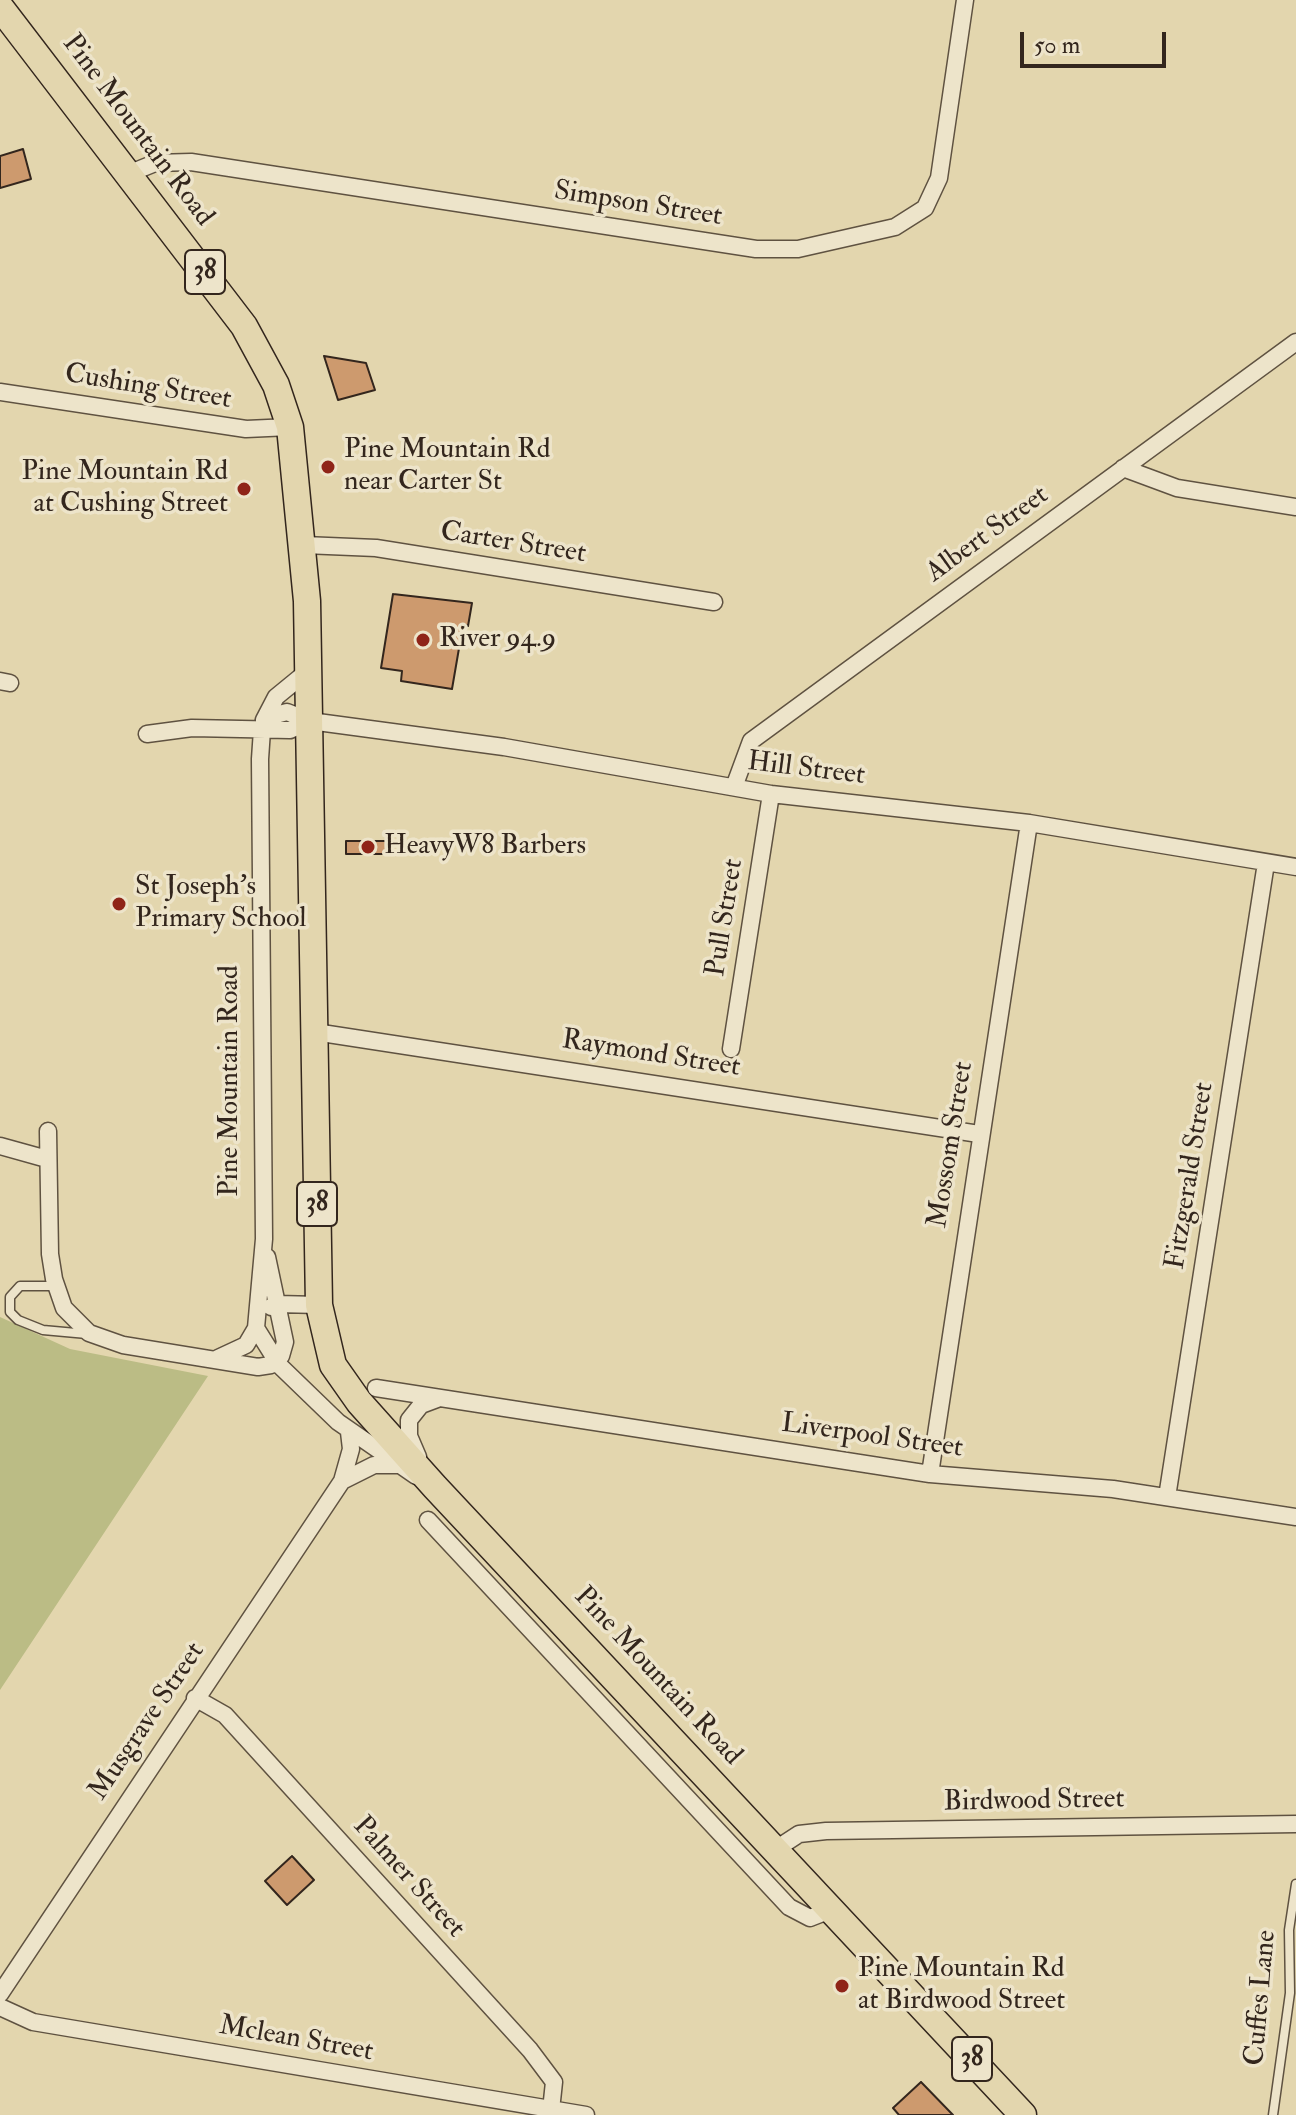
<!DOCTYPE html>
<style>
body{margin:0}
#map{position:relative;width:1296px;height:2115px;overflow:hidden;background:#e3d6ae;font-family:"IM FELL Double Pica",serif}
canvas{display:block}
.scale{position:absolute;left:1020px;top:32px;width:146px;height:36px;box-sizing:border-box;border:4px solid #33261d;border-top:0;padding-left:10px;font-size:24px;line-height:28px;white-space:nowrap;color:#33261d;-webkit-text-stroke:6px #ede4ca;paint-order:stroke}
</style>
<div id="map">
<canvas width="1296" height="2115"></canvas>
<div class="scale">50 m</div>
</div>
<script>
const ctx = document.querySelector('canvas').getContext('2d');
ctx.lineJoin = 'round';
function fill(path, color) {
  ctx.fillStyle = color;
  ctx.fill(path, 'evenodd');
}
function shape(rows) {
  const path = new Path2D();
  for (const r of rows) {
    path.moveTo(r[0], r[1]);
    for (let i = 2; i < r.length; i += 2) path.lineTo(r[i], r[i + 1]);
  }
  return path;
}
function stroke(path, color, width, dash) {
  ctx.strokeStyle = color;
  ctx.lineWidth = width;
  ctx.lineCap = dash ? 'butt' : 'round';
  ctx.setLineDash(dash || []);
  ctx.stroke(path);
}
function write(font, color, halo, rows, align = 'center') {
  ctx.font = font + ' "IM FELL Double Pica",serif';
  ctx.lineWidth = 7;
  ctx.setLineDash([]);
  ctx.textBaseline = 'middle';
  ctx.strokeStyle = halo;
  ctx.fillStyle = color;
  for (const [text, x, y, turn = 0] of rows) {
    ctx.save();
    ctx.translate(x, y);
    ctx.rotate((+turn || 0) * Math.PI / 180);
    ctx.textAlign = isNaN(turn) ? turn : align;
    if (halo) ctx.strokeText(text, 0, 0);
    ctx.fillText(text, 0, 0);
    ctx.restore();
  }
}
fill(shape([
 [0,1317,70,1349,208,1376,0,1690]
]), '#bbbc85');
const building = shape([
 [23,149,31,179,0,188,0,156,23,149],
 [324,356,366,363,375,390,338,400,324,356],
 [393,594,472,603,468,626,463,625,452,689,401,681,402,671,381,668,393,594],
 [346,841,389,841,389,854,346,854,346,841],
 [292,1856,314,1880,287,1905,265,1881,292,1856],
 [921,2082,953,2115,899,2115,893,2108,921,2082]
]);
fill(building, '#cd9a6e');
stroke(building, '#33261d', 2);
const lane = shape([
 [55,1286,20,1286,10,1297,10,1312,18,1320,43,1330,87,1334],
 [1273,2115,1290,1993,1289,1930,1296,1884]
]);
const street = shape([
 [128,174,155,163,191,162,756,249,798,249,895,227,925,208,939,178,965,0],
 [0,392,246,429,290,427],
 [1123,468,1177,488,1296,507],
 [304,545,376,548,714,602],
 [0,681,10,683],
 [264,720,276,697,309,670],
 [147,734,192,728,290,730,310,721],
 [734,787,751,741,1296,342],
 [315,1032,979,1134],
 [731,1049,771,794],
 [48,1131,50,1254,54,1279,64,1308,89,1333,123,1345,258,1367,271,1365,281,1356,285,1342,267,1257],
 [0,1146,47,1159],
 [271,1307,277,1304,319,1305],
 [218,1358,246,1345,256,1328],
 [376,1388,930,1474,1113,1489,1296,1517],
 [418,1457,409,1436,409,1420,421,1405,437,1399],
 [930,1474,1029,823],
 [416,1476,338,1422,279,1365,256,1328,264,1239,260,759,262,730,268,717,287,712,310,721,504,747,771,794,1029,823,1296,867],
 [342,1481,374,1465,396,1465],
 [1167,1497,1266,863],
 [428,1520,789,1907,810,1918,833,1909],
 [195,1698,225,1715,530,2050,554,2082,551,2110],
 [776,1849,799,1834,826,1831,1296,1824],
 [0,1994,342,1481,351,1449,349,1432],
 [0,2007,33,2022,586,2115]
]);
const primary = shape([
 [0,7,244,326,276,385,290,427,307,601,319,1305,333,1365,359,1402,435,1487,1023,2115]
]);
stroke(lane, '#5f5241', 11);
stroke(street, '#5f5241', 19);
stroke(primary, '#33261d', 29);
stroke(lane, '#ede4ca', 8);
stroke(street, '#ede4ca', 16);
stroke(primary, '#e3d6ae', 26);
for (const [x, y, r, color] of [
 [328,467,8,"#8f2418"],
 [244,489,8,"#8f2418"],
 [423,640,8,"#8f2418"],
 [368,847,8,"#8f2418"],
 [119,904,8,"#8f2418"],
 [842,1986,8,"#8f2418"]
]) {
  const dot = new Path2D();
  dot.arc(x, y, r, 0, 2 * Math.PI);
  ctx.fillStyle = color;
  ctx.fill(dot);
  stroke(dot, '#ede4ca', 3);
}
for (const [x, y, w] of [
 [205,272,40],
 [317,1204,40],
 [972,2059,40]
]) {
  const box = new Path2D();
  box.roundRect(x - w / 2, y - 22, w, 44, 6);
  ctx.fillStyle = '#ede4ca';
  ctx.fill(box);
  stroke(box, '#33261d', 2);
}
write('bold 26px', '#33261d', null, [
 ["38",205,272],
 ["38",317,1204],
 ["38",972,2059]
]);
write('28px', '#33261d', '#ede4ca', [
 ["Pine Mountain Road",137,131,53],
 ["Simpson Street",638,205,9],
 ["Cushing Street",148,388,9],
 ["Albert Street",988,535,-36],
 ["Carter Street",513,544,9],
 ["Hill Street",806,770,7],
 ["Pull Street",726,918,-81],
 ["Raymond Street",651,1055,9],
 ["Pine Mountain Road",231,1081,-90],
 ["Mossom Street",952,1145,-81],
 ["Fitzgerald Street",1191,1176,-81],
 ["Liverpool Street",872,1437,8],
 ["Pine Mountain Road",657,1677,47],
 ["Musgrave Street",148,1722,-56],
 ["Birdwood Street",1034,1802,-1],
 ["Palmer Street",408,1878,48],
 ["Cuffes Lane",1262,1998,-85],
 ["Mclean Street",296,2040,10]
]);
write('28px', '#33261d', '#ede4ca', [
 ["Pine Mountain Rd",344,451],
 ["near Carter St",344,483],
 ["Pine Mountain Rd",228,473,"right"],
 ["at Cushing Street",228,505,"right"],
 ["River 94.9",439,640],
 ["HeavyW8 Barbers",384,847],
 ["St Joseph's",135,888],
 ["Primary School",135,920],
 ["Pine Mountain Rd",858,1970],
 ["at Birdwood Street",858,2002]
], 'left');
</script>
